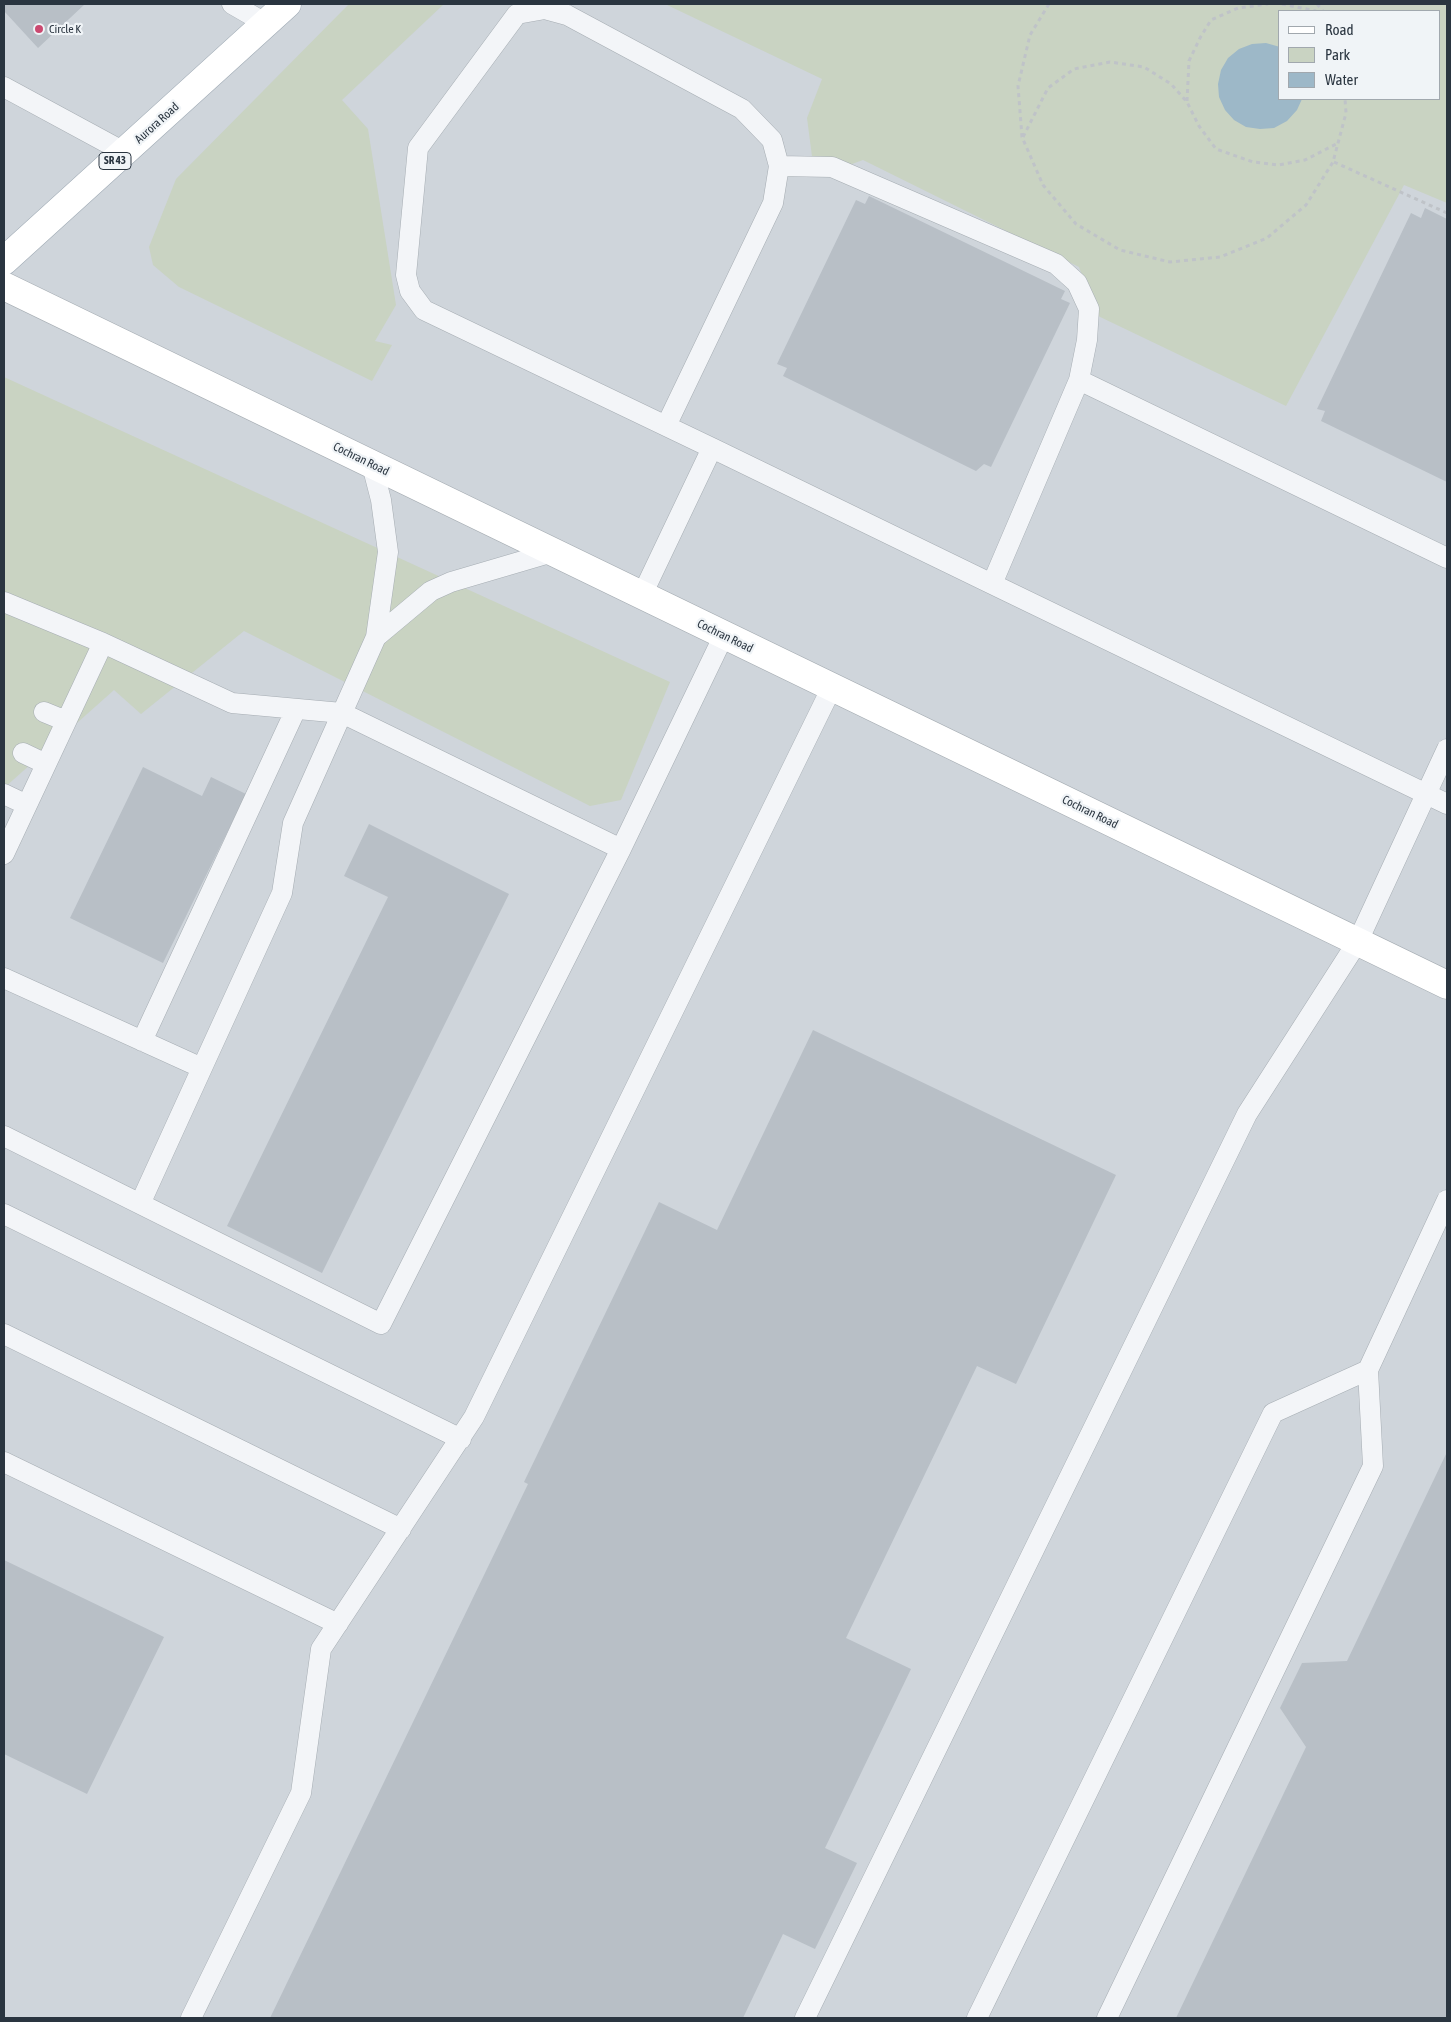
<!DOCTYPE html>
<style>
body{margin:0}
#map{position:relative;width:1451px;height:2022px;overflow:hidden;background:#e1e5e9;font-family:"Asap Condensed",sans-serif}
canvas{display:block}
.frame{position:absolute;inset:0;border:5px solid #2a3540;pointer-events:none}
.legend{position:absolute;left:1278px;top:10px;width:162px;height:90px;box-sizing:border-box;background:#f0f4f7;border:1px solid #a1a8ae;margin:0;padding:6px 9px;list-style:none;font-size:15px;color:#2a3540}
.legend li{display:flex;align-items:center;gap:10px;height:25px}
.legend b{width:25px;border:1px solid #a1a8ae}
</style>
<div id="map">
<canvas width="1451" height="2022"></canvas>
<div class="frame"></div>
<ul class="legend">
<li><b style="height:6px;background:#fff"></b>Road</li>
<li><b style="height:14px;background:#c9d3c2"></b>Park</li>
<li><b style="height:14px;background:#9db8c8"></b>Water</li>
</ul>
</div>
<script>
const ctx = document.querySelector('canvas').getContext('2d');
ctx.lineJoin = 'round';
function fill(path, color) {
  ctx.fillStyle = color;
  ctx.fill(path, 'evenodd');
}
function shape(rows) {
  const path = new Path2D();
  for (const r of rows) {
    path.moveTo(r[0], r[1]);
    for (let i = 2; i < r.length; i += 2) path.lineTo(r[i], r[i + 1]);
  }
  return path;
}
function stroke(path, color, width, dash) {
  ctx.strokeStyle = color;
  ctx.lineWidth = width;
  ctx.lineCap = dash ? 'butt' : 'round';
  ctx.setLineDash(dash || []);
  ctx.stroke(path);
}
function write(font, color, halo, rows, align = 'center') {
  ctx.font = font + ' "Asap Condensed",sans-serif';
  ctx.lineWidth = 4.5;
  ctx.setLineDash([]);
  ctx.textBaseline = 'middle';
  ctx.strokeStyle = halo;
  ctx.fillStyle = color;
  for (const [text, x, y, turn = 0] of rows) {
    ctx.save();
    ctx.translate(x, y);
    ctx.rotate((+turn || 0) * Math.PI / 180);
    ctx.textAlign = isNaN(turn) ? turn : align;
    if (halo) ctx.strokeText(text, 0, 0);
    ctx.fillText(text, 0, 0);
    ctx.restore();
  }
}
fill(shape([
 [4,4,1447,4,1447,2018,4,2018],
 [1280,11,1440,11,1440,99,1280,99]
]), '#cfd5db');
fill(shape([
 [349,4,444,4,342,100,368,129,396,305,375,341,392,345,372,381,179,287,153,265,149,247,176,179],
 [665,4,1447,4,1447,203,1404,185,1286,406,1096,315,1079,267,863,160,830,172,813,164,807,118,822,79],
 [1280,11,1440,11,1440,99,1280,99],
 [4,377,670,682,621,800,590,806,244,631,141,714,114,690,4,788]
]), '#c9d3c2');
fill(shape([
 [1266,43,1280,47,1280,99,1302,99,1297,110,1287,121,1274,128,1260,129,1246,127,1234,120,1225,110,1219,97,1218,84,1221,70,1228,58,1239,49,1252,44]
]), '#9db8c8');
fill(shape([
 [4,4,85,4,38,48,4,11],
 [869,196,1065,291,1061,299,1070,303,991,467,984,464,976,471,783,376,787,368,777,364,856,200,865,204],
 [1425,208,1447,219,1447,482,1321,421,1325,411,1317,409,1411,213,1421,218],
 [143,767,202,796,211,777,246,794,163,963,70,918],
 [369,824,509,894,322,1273,227,1226,388,897,344,876],
 [813,1030,1116,1175,1016,1384,977,1366,846,1638,911,1669,825,1848,857,1863,815,1949,783,1934,743,2018,270,2018,528,1484,524,1482,659,1202,717,1230],
 [1447,1452,1447,2018,1176,2018,1306,1747,1280,1708,1302,1663,1347,1661],
 [4,1560,164,1637,87,1794,4,1754]
]), '#b8bfc6');
const lane = shape([
 [232,4,265,23],
 [4,87,124,152],
 [779,166,832,167,1056,264,1077,283,1089,309,1087,340,1079,380],
 [666,426,773,203,779,166,772,140,742,109,567,15,545,9,517,14,418,148,406,275,410,291,424,310,712,448],
 [992,584,1447,804],
 [642,595,712,448,992,584,1079,380,1447,558],
 [4,602,103,643,232,703,342,713,621,849,724,635],
 [376,637,431,591,451,582,553,552],
 [44,712,66,721],
 [23,753,46,764],
 [4,794,27,805],
 [4,854,103,643],
 [4,978,202,1068,282,893,293,823,376,637,388,552,381,500,372,465],
 [142,1041,296,709],
 [4,1136,381,1324,621,849],
 [140,1204,202,1068],
 [4,1214,461,1439],
 [4,1334,401,1529],
 [4,1462,338,1624],
 [191,2018,301,1793,321,1649,474,1417,832,687],
 [805,2018,1247,1114,1358,941,1447,749],
 [977,2018,1273,1413,1368,1370],
 [1107,2018,1373,1466,1368,1370,1447,1200]
]);
const secondary = shape([
 [4,286,1447,985]
]);
const primary = shape([
 [4,261,287,4]
]);
stroke(lane, '#a6adb3', 21);
stroke(secondary, '#a6adb3', 29);
stroke(primary, '#a0abb5', 29);
stroke(shape([
 [1049,4,1030,35,1018,86,1022,137,1043,185,1076,224,1120,250,1170,262,1220,257,1267,238,1306,205,1333,162,1346,113,1345,99],
 [1282,4,1316,11],
 [1317,4,1323,11],
 [1187,101,1189,61,1200,38,1211,20,1238,8,1268,4],
 [1023,137,1048,88,1074,69,1110,62,1144,67,1171,84,1187,102,1199,126,1216,149,1253,162,1279,165,1305,160,1338,143],
 [1334,162,1447,213]
]), '#bfc3c8', 3, [4, 4]);
stroke(lane, '#f3f5f8', 20);
stroke(secondary, '#fff', 28);
stroke(primary, '#fff', 28);
for (const [x, y, r, color] of [
 [39,29,5,"#cb4970"]
]) {
  const dot = new Path2D();
  dot.arc(x, y, r, 0, 2 * Math.PI);
  ctx.fillStyle = color;
  ctx.fill(dot);
  stroke(dot, '#f0f4f7', 2);
}
for (const [x, y, w] of [
 [115,161,32]
]) {
  const box = new Path2D();
  box.roundRect(x - w / 2, y - 8.5, w, 17, 4);
  ctx.fillStyle = '#f0f4f7';
  ctx.fill(box);
  stroke(box, '#2a3540', 1);
}
write('bold 11px', '#2a3540', null, [
 ["SR 43",115,161]
]);
write('12px', '#2a3540', '#f0f4f7', [
 ["Circle K",49,29]
], 'left');
write('12px', '#2a3540', '#f0f4f7', [
 ["Aurora Road",157,123,-42],
 ["Cochran Road",361,459,26],
 ["Cochran Road",725,636,26],
 ["Cochran Road",1090,812,26]
]);
</script>
